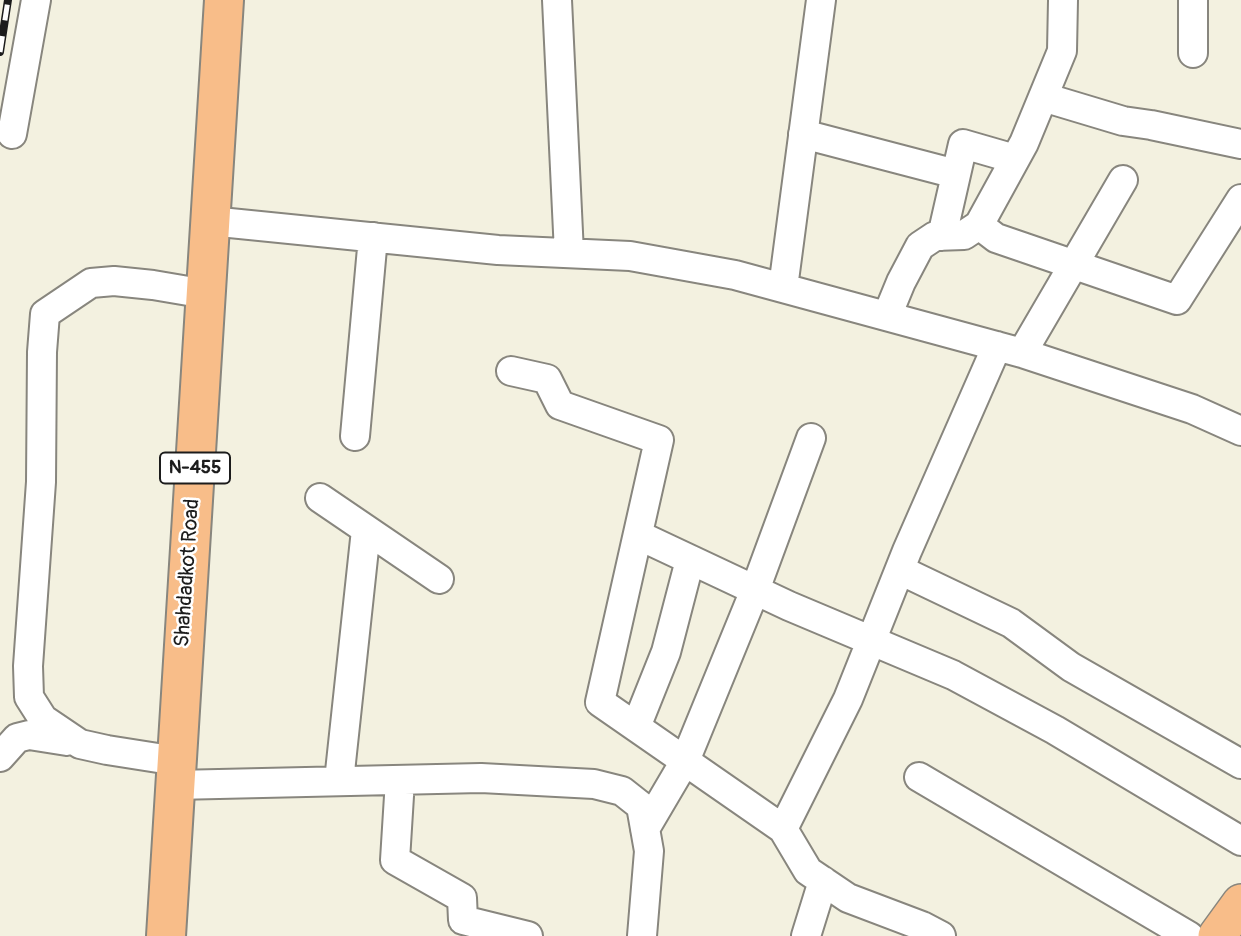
<!DOCTYPE html>
<style>
body{margin:0}
canvas{display:block;background:#f3f1e0}
</style>
<canvas width="1241" height="936"></canvas>
<script>
const ctx = document.querySelector('canvas').getContext('2d');
ctx.lineJoin = 'round';
function shape(rows) {
  const path = new Path2D();
  for (const r of rows) {
    path.moveTo(r[0], r[1]);
    for (let i = 2; i < r.length; i += 2) path.lineTo(r[i], r[i + 1]);
  }
  return path;
}
function stroke(path, color, width, dash) {
  ctx.strokeStyle = color;
  ctx.lineWidth = width;
  ctx.lineCap = dash ? 'butt' : 'round';
  ctx.setLineDash(dash || []);
  ctx.stroke(path);
}
function write(font, color, halo, rows, align = 'center') {
  ctx.font = font + ' Pangolin,sans-serif';
  ctx.lineWidth = 5;
  ctx.setLineDash([]);
  ctx.textBaseline = 'middle';
  ctx.strokeStyle = halo;
  ctx.fillStyle = color;
  for (const [text, x, y, turn = 0] of rows) {
    ctx.save();
    ctx.translate(x, y);
    ctx.rotate((+turn || 0) * Math.PI / 180);
    ctx.textAlign = isNaN(turn) ? turn : align;
    if (halo) ctx.strokeText(text, 0, 0);
    ctx.fillText(text, 0, 0);
    ctx.restore();
  }
}
const minor = shape([
 [557,0,569,253],
 [1193,53,1193,0],
 [1043,97,1123,121,1151,125,1241,144],
 [12,134,36,0],
 [803,134,956,174],
 [210,221,498,250,630,256,735,275,1022,353,1192,409,1241,431],
 [979,225,996,238,1177,300,1241,199],
 [942,236,963,144,1015,159],
 [783,288,821,0],
 [887,316,901,282,920,246,935,236,964,235,979,225,1024,143,1062,51,1063,0],
 [1022,353,1123,180],
 [511,371,547,379,560,405,659,440,600,702,783,829,808,871,848,898,922,926,941,936],
 [355,436,373,237],
 [320,498,439,579],
 [638,535,789,606,953,675,1055,730,1241,841],
 [900,570,1011,623,1071,667,1241,764],
 [636,727,666,652,690,560],
 [0,757,17,738,29,735,67,741],
 [177,761,107,750,80,744,43,719,29,697,28,666,41,482,42,352,45,314,91,283,114,281,153,285,206,294],
 [919,777,1189,936],
 [400,780,395,860,462,898,463,920,528,936],
 [339,781,366,530],
 [175,785,481,778,594,784,622,791,641,806,649,851,642,936],
 [645,829,685,761,755,590,811,438],
 [783,829,848,699,907,551,997,346],
 [806,936,823,881]
]);
const major = shape([
 [1217,936,1241,903]
]);
const highway = shape([
 [166,936,224,0]
]);
stroke(minor, '#88867e', 32);
stroke(major, '#88867e', 40);
stroke(highway, '#88867e', 42);
stroke(minor, '#fff', 28);
stroke(major, '#f8bd89', 37);
stroke(highway, '#f8bd89', 38);
const rail = shape([
 [0,52,8,0]
]);
stroke(rail, '#1c1c1c', 8);
stroke(rail, '#fff', 5, [16]);
for (const [x, y, w] of [
 [195,468,70]
]) {
  const box = new Path2D();
  box.roundRect(x - w / 2, y - 15.5, w, 31, 5);
  ctx.fillStyle = '#fff';
  ctx.fill(box);
  stroke(box, '#1c1c1c', 2);
}
write('bold 19px', '#1c1c1c', null, [
 ["N-455",195,468]
]);
write('21px', '#1c1c1c', '#fff', [
 ["Shahdadkot Road",188,573,-86]
]);
</script>
